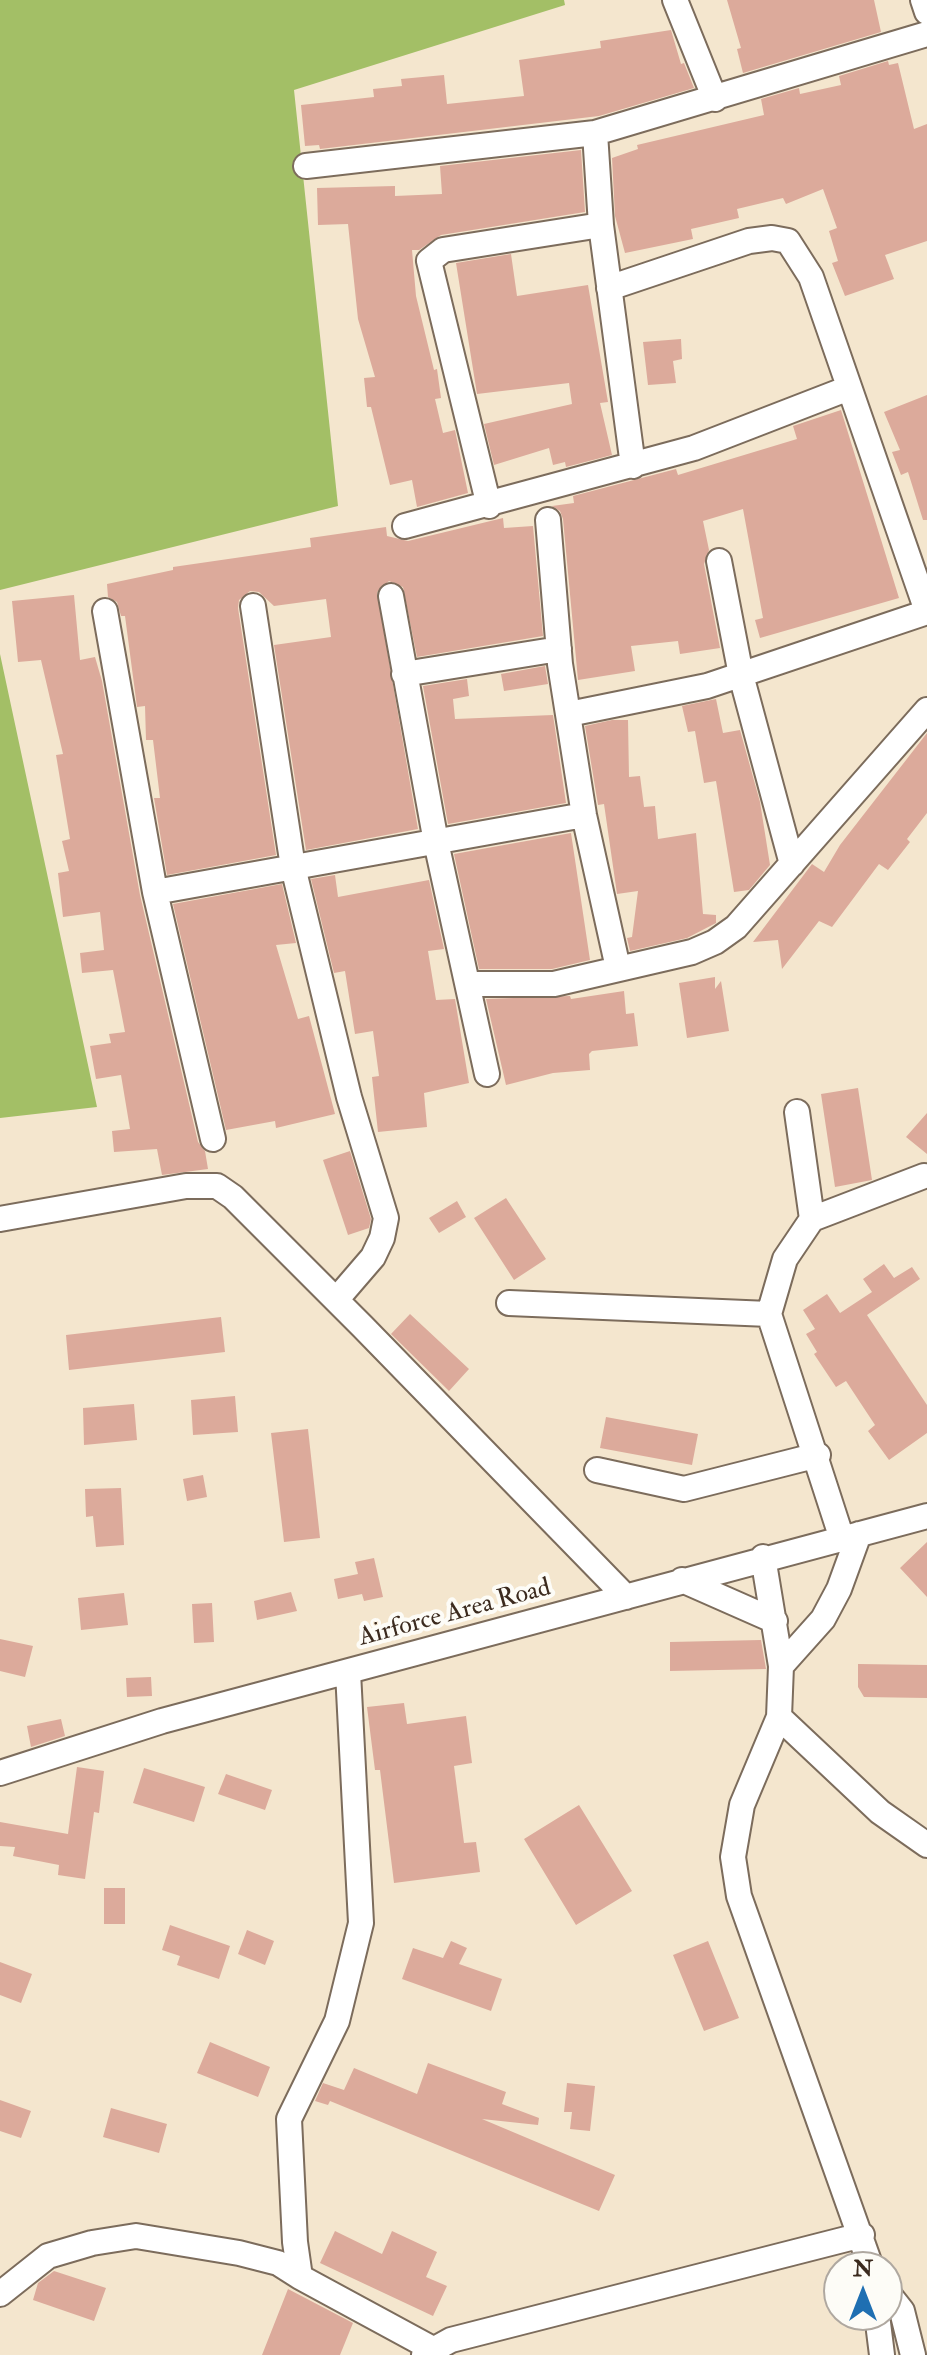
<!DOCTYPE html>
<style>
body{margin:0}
#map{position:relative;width:927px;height:2355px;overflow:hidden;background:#f4e6ce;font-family:"IM FELL Double Pica",serif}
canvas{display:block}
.north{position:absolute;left:823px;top:2251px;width:80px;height:80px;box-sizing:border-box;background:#fdfcf7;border:2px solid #afa8a0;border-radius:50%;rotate:0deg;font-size:22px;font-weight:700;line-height:32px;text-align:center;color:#3b2a1e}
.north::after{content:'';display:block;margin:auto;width:28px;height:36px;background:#1f6fb2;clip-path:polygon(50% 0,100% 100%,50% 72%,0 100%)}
</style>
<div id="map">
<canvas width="927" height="2355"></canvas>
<div class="north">N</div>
</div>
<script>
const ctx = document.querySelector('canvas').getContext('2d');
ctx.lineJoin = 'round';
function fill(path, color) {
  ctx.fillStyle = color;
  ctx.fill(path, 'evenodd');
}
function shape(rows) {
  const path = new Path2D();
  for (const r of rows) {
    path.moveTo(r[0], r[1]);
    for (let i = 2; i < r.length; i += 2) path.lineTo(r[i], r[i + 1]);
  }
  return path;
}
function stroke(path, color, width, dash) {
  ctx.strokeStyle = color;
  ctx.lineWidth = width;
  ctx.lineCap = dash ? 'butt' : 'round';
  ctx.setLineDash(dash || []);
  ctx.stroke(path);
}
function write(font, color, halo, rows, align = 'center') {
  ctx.font = font + ' "IM FELL Double Pica",serif';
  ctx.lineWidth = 8;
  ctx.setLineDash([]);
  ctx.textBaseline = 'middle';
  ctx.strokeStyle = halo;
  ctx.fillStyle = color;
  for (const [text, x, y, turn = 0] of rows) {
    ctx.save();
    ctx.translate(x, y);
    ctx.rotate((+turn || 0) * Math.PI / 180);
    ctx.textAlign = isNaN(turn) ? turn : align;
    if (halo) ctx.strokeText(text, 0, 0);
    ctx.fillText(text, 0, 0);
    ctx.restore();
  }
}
fill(shape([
 [0,0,564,0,565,5,294,90,338,506,0,590],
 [0,654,97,1107,0,1118]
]), '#a3bf66');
fill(shape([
 [727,0,874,0,881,32,743,73,737,49,741,48],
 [671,30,681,64,684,63,694,88,599,116,320,149,319,145,305,146,301,105,374,97,373,89,402,86,401,79,444,75,447,104,524,96,519,60,601,48,600,41],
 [888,61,889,65,898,63,914,129,927,124,927,241,885,255,894,279,845,296,832,263,838,261,829,231,837,228,823,189,786,204,783,198,737,209,739,218,691,229,693,239,625,253,615,216,612,158,638,149,637,145,764,115,761,99,799,88,800,94,841,85,839,76],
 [581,150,585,212,441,235,419,250,412,250,416,296,434,370,437,369,441,398,435,399,443,433,455,430,468,493,417,507,412,480,390,485,371,407,367,407,364,378,375,377,358,319,348,224,318,225,317,188,395,186,395,196,442,194,440,166],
 [511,254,517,296,588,285,608,402,600,403,612,455,566,467,565,462,553,465,549,448,494,465,484,424,572,404,569,383,477,394,456,263],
 [681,339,682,359,673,361,676,383,648,385,643,342],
 [927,395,927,520,923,520,908,472,901,475,892,452,900,450,884,412],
 [841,410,899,598,760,638,755,620,763,618,743,509,703,521,709,550,704,564,720,648,680,654,678,641,631,646,635,671,578,680,563,519,560,511,552,506,574,503,573,496,676,469,678,475,797,439,793,426],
 [503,518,504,528,533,526,543,636,417,657,403,587,389,581,377,592,418,829,306,850,274,645,331,637,326,599,274,606,259,592,250,591,239,600,238,608,276,855,167,875,154,798,160,798,153,740,146,740,145,706,137,707,125,616,121,616,117,602,108,597,107,584,173,570,173,567,311,547,310,538,386,527,387,536,408,541],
 [74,595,80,660,95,657,102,681,140,895,198,1142,205,1151,208,1169,162,1175,157,1149,114,1152,112,1131,130,1129,121,1075,96,1079,90,1046,111,1043,109,1034,125,1032,113,970,82,973,80,953,104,950,100,912,63,917,58,873,69,871,62,841,70,839,56,755,63,754,41,660,18,662,12,601],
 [545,666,548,684,504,691,501,674],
 [467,679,469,696,453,699,455,719,553,715,566,803,448,824,423,686],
 [716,699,723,733,740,730,760,802,770,865,749,890,734,892,716,781,704,783,695,731,688,732,682,706],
 [612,720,628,720,629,777,640,776,644,807,655,806,658,839,696,833,703,914,716,915,716,923,687,938,630,951,627,938,632,937,638,891,617,894,604,804,598,805,585,726],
 [927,733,927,813,907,839,910,842,888,870,879,864,832,927,819,921,782,969,778,940,753,942,812,864,824,872,840,845],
 [571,833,590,960,552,969,479,969,454,854],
 [335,875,338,897,429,880,444,949,428,951,436,1000,455,999,469,1083,424,1093,427,1127,378,1132,372,1077,379,1076,373,1031,355,1034,345,971,334,973,311,879],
 [282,884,296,943,276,945,298,1019,309,1016,335,1114,276,1128,275,1121,226,1130,173,904],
 [715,977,715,989,721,981,729,1031,687,1038,679,983],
 [624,991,626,1014,634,1013,638,1046,592,1051,589,1054,590,1070,553,1073,506,1085,486,999,570,996,571,999],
 [858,1088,872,1180,835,1187,821,1094],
 [927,1113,927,1154,906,1137],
 [350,1151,371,1219,369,1228,348,1235,323,1160],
 [506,1198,546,1259,514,1280,474,1218],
 [457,1201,466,1217,439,1233,429,1218],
 [884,1264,894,1278,912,1267,920,1279,867,1315,927,1405,927,1433,889,1460,868,1431,875,1425,846,1381,836,1387,814,1354,817,1352,806,1334,815,1329,803,1310,827,1294,840,1313,872,1292,863,1279],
 [410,1314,469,1369,449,1391,391,1334],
 [221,1317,225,1352,69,1370,66,1335],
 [235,1396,238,1432,193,1435,191,1400],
 [134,1404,137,1440,84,1445,83,1408],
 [606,1417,698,1434,692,1465,600,1448],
 [308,1429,320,1538,284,1542,271,1433],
 [203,1475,207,1497,187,1501,183,1479],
 [121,1488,124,1545,96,1547,93,1516,86,1517,85,1489],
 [927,1542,927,1597,900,1568],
 [374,1558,383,1597,364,1601,362,1594,338,1599,334,1579,358,1574,355,1562],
 [291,1592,297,1611,257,1620,254,1601],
 [124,1593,128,1625,81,1630,78,1598],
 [212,1603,214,1642,194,1643,192,1604],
 [0,1639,33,1646,25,1677,0,1671],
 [761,1640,766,1669,670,1671,670,1642],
 [858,1664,927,1665,927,1698,864,1697,858,1687],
 [151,1677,152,1696,127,1697,126,1678],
 [404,1703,407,1724,466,1716,472,1763,454,1766,464,1843,476,1842,480,1872,394,1883,380,1770,375,1770,367,1707],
 [61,1719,65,1736,31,1747,27,1726],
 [77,1767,104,1771,99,1813,94,1812,85,1879,58,1875,59,1865,13,1856,15,1847,0,1846,0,1822,68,1834],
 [144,1768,205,1787,194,1822,133,1803],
 [226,1774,272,1790,265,1810,218,1794],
 [579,1805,632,1891,576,1925,524,1839],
 [104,1888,125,1888,125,1924,104,1924],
 [170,1925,230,1946,219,1979,177,1965,180,1956,162,1950],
 [247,1930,274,1941,265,1965,238,1954],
 [451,1941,467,1948,459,1964,502,1979,491,2011,402,1979,413,1948,443,1958],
 [708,1941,739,2018,704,2031,673,1955],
 [0,1962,32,1974,21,2003,0,1995],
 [210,2042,270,2067,258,2097,197,2073],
 [428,2063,506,2092,502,2104,539,2118,538,2125,482,2119,615,2175,599,2211,330,2101,328,2105,315,2101,323,2083,344,2090,354,2068,417,2094],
 [567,2083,595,2086,590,2131,570,2129,572,2112,564,2112],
 [0,2100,31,2111,21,2138,0,2131],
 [111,2108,167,2124,159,2153,103,2137],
 [335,2231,382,2254,392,2231,437,2252,426,2277,447,2286,433,2316,320,2263],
 [54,2271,106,2288,94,2321,33,2300,38,2283],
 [288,2289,353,2323,340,2355,262,2355]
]), '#dcaa9b');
const minor = shape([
 [675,0,715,99],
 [923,0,927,12],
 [595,133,601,225,633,466],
 [306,166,595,133,927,34],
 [609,288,749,241,772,238,788,241,811,277,927,611],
 [489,506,429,261,443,250,601,225],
 [548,520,560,664,584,815,618,968],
 [405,526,694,448,849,388],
 [719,561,741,675,792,864],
 [391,596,436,842,487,1074],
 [253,606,293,867,349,1097,386,1218,382,1238,373,1257,336,1300],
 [105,611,155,892,213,1139],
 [404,674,559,649],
 [569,714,707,686,927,612],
 [155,892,584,815],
 [468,984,554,984,692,952,715,942,736,927,927,710],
 [797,1112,812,1219],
 [0,1219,186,1186,217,1186,233,1197,363,1327,626,1597],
 [509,1303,769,1314],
 [597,1470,684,1489,818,1455],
 [842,1539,769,1314,785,1259,812,1219,924,1176],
 [763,1557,781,1666,779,1717,742,1805,733,1857,739,1896,871,2267],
 [682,1580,775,1621],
 [781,1666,823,1619,839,1589,859,1534],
 [348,1672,361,1923,337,2021,289,2119,295,2242,300,2277,431,2348],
 [779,1717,880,1812,927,1845],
 [0,1773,162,1721,927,1516],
 [887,2292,902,2311,913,2355],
 [0,2294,48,2256,92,2243,136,2236,239,2253,278,2263,300,2277],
 [877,2315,882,2355],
 [424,2355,451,2340,862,2235]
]);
stroke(minor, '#7c6c5c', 28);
stroke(minor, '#fff', 24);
write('26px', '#3b2a1e', '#fdfcf7', [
 ["Airforce Area Road",455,1614,-15]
]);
</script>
